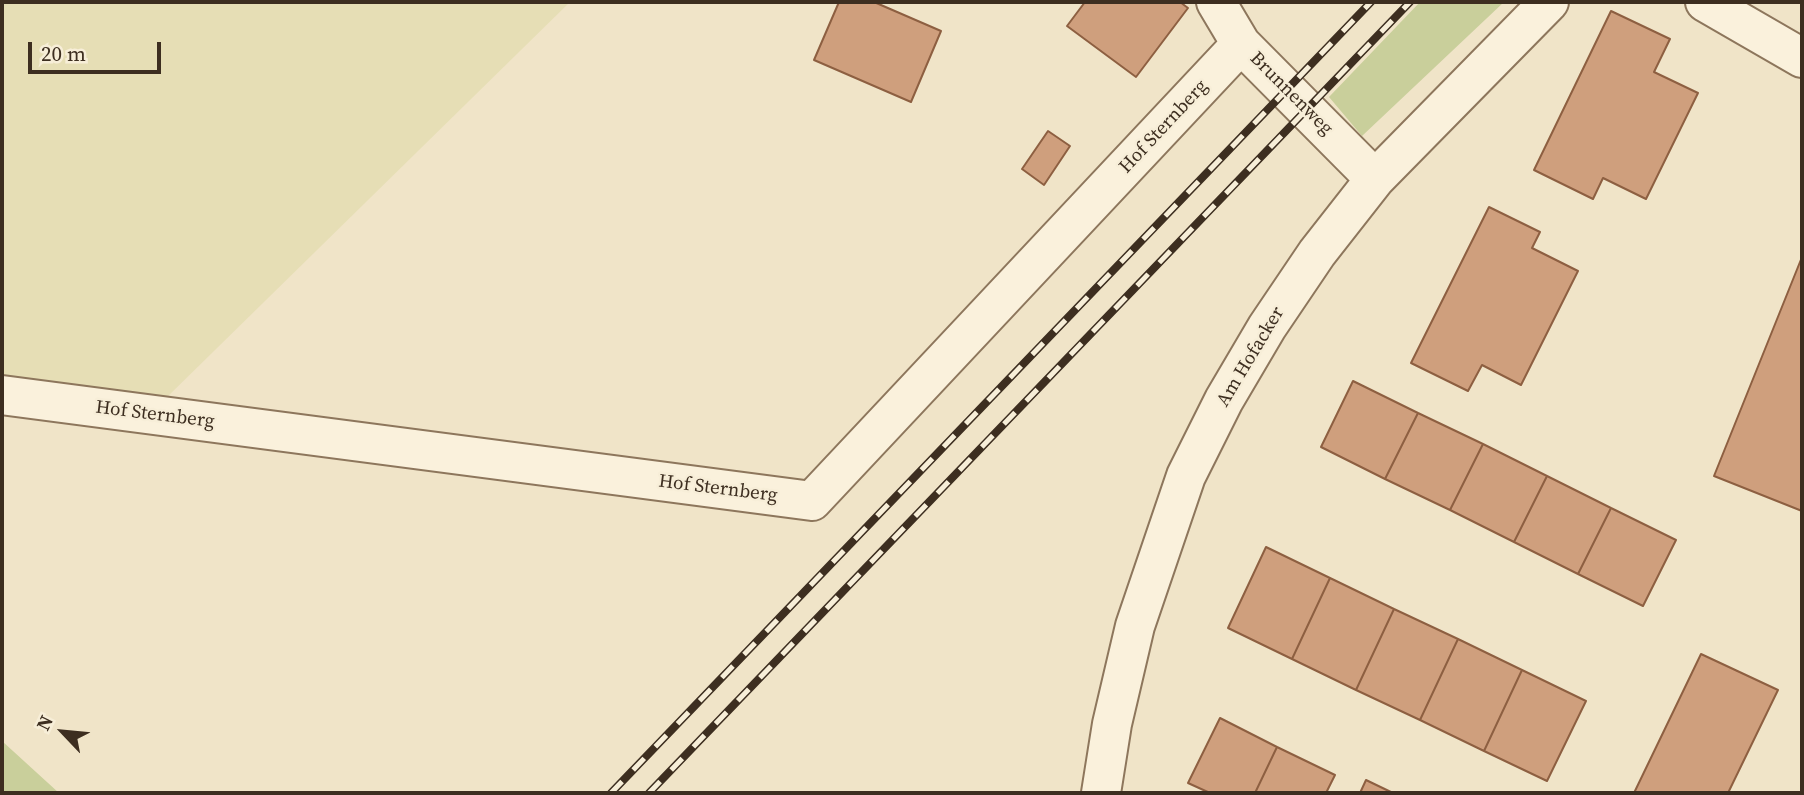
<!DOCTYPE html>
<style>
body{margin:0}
#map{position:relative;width:1804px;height:795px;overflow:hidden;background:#f0e4c8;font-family:"Source Serif 4",serif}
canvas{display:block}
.frame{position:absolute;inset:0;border:4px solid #3d2e20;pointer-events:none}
.north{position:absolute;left:28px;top:697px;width:70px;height:70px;-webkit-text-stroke:5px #f7eed8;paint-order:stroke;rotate:296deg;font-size:19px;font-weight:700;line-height:28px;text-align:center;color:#3d2e20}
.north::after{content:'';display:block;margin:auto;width:24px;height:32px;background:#3d2e20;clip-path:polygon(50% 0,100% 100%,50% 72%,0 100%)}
.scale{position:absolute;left:28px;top:42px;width:133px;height:32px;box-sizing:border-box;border:4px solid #3d2e20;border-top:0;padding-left:9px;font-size:21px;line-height:24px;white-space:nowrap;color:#3d2e20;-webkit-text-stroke:5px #f7eed8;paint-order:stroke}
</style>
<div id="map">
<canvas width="1804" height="795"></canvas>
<div class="frame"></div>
<div class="north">N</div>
<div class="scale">20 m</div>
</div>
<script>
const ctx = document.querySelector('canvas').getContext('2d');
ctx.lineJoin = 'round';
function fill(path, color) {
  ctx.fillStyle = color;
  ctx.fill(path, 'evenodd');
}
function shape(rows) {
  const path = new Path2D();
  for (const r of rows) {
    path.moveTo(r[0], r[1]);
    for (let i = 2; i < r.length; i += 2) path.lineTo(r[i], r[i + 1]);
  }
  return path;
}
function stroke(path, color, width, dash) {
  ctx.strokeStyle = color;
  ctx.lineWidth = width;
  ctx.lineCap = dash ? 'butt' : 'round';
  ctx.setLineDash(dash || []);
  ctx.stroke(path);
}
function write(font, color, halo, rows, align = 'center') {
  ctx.font = font + ' "Source Serif 4",serif';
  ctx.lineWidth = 5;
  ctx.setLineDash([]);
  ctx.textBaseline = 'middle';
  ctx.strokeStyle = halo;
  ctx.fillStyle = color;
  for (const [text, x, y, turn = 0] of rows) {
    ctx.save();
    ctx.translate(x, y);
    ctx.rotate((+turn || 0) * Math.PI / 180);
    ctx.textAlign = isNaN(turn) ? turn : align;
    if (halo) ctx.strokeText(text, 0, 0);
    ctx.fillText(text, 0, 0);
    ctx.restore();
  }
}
fill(shape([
 [2,2,570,2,162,402,2,376]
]), '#e6deb5');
fill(shape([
 [1420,2,1504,2,1362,136,1329,97],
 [2,741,59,793,2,793]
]), '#c9cf9b');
const building = shape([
 [839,2,874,2,941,31,911,102,814,60,839,2],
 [1085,2,1180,2,1188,8,1136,77,1067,26,1085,2],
 [1611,11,1670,39,1654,72,1698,93,1646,199,1603,178,1593,199,1534,170,1611,11],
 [1048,131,1070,146,1044,185,1022,169,1048,131],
 [1489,207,1540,232,1532,248,1578,271,1521,385,1482,365,1468,391,1411,363,1489,207],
 [1802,257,1802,511,1714,476,1802,257],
 [1353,381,1418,413,1385,479,1321,447,1353,381],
 [1418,413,1483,444,1450,510,1385,479,1418,413],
 [1483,444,1547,476,1514,542,1450,510,1483,444],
 [1547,476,1611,508,1578,574,1514,542,1547,476],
 [1611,508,1676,540,1643,606,1578,574,1611,508],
 [1266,547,1330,578,1292,659,1228,628,1266,547],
 [1330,578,1394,609,1356,690,1292,659,1330,578],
 [1394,609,1458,639,1420,720,1356,690,1394,609],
 [1458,639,1522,670,1484,751,1420,720,1458,639],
 [1701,654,1778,690,1728,793,1634,793,1701,654],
 [1522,670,1586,701,1547,781,1484,751,1522,670],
 [1220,718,1277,747,1255,793,1210,793,1188,783,1220,718],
 [1277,747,1335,775,1326,793,1255,793,1277,747],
 [1366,780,1393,793,1360,793,1366,780]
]);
fill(building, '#cf9f7d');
stroke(building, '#8d5f41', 2);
const street = shape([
 [1216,2,1241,44,1375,179],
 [1705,2,1802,58],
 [2,395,812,501,1241,44],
 [1101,793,1112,724,1135,626,1186,476,1224,400,1267,327,1317,253,1375,179,1549,2]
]);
stroke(street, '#8d765c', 42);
stroke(street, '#faf1dc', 38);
const rail = shape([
 [611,793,1371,2],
 [649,793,1410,2]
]);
stroke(rail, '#3d2e20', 8);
stroke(rail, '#f7eed8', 5, [16]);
write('19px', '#3d2e20', '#f7eed8', [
 ["Brunnenweg",1291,94,45],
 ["Hof Sternberg",1164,127,-47],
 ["Am Hofacker",1251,357,-59],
 ["Hof Sternberg",155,415,7],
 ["Hof Sternberg",718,489,7]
]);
</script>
